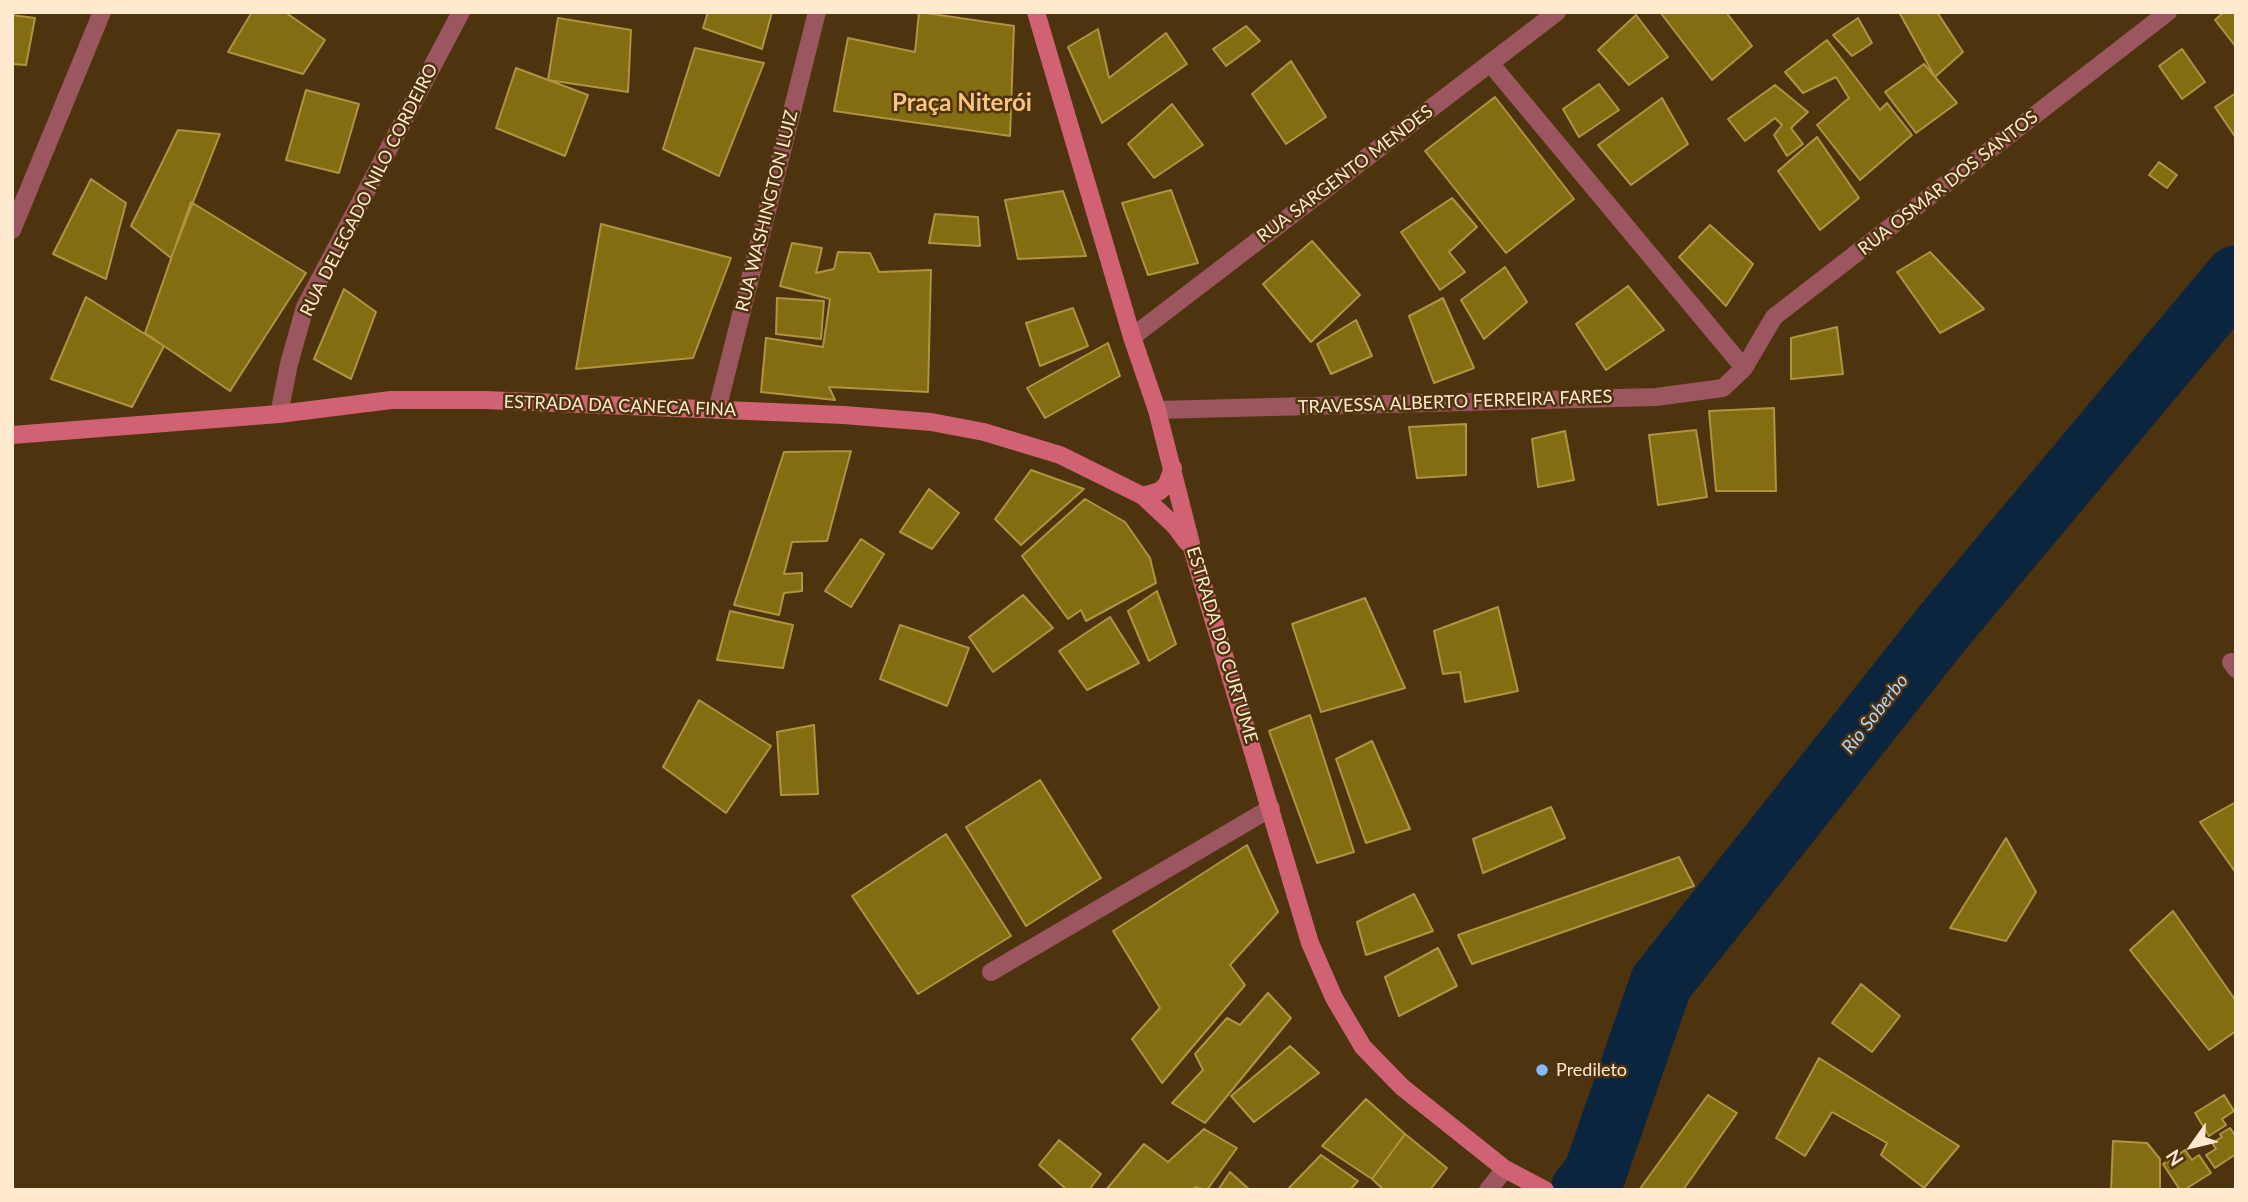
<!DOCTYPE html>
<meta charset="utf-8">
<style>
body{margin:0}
#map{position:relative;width:2248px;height:1202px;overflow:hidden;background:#4d330e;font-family:Lato,sans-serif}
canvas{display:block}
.frame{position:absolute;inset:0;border:14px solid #ffe9cf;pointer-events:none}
.north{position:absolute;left:2157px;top:1111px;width:70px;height:70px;-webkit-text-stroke:5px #4d330e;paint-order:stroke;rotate:236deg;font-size:19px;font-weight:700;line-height:28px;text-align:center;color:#ffe9cf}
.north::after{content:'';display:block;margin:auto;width:24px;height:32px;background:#ffe9cf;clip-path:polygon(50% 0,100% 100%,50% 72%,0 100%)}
</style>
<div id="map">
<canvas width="2248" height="1202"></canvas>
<div class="frame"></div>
<div class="north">N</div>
</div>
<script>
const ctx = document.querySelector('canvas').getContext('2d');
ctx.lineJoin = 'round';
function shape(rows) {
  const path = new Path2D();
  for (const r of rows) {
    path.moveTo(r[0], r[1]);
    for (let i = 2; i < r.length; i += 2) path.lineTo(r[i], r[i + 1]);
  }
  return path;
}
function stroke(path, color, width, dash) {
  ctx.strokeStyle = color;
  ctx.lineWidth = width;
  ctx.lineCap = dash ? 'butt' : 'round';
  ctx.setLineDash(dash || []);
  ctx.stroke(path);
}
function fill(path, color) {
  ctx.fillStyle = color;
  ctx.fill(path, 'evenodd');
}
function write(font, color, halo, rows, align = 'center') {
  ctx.font = font + ' Lato,sans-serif';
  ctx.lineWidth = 5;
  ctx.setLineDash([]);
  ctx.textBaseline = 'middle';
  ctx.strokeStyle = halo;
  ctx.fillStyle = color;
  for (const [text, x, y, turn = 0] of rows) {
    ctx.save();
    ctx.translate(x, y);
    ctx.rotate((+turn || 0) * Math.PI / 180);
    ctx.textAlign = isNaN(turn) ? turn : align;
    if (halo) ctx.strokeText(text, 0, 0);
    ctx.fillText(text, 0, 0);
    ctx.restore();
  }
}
stroke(shape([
 [1582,1190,1595,1173,1661,983,1944,626,2236,277]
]), '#0c253f', 63);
const building = shape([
 [252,12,285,12,325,40,303,74,228,52,252,12],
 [708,12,772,12,762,49,703,28,708,12],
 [919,12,1014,26,1010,136,834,111,848,38,915,52,919,12],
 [1660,12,1726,12,1752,46,1712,80,1660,12],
 [1899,12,1937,12,1963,52,1935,77,1899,12],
 [2224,12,2236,12,2236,47,2215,20,2224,12],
 [12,15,35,18,26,65,12,64,12,15],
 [1636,15,1668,57,1629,85,1598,50,1636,15],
 [558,18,631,30,628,92,548,80,558,18],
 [1858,18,1872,43,1852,56,1833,35,1858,18],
 [1246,26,1260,41,1226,66,1213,49,1246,26],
 [1098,29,1109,78,1166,33,1187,64,1102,123,1068,47,1098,29],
 [1827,40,1880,110,1887,103,1912,135,1860,180,1817,125,1849,98,1836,77,1803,93,1785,72,1827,40],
 [695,48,764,63,719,176,663,149,695,48],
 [2182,49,2205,82,2182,99,2159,66,2182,49],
 [1291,61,1326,117,1286,144,1252,94,1291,61],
 [1924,64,1957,103,1916,133,1885,92,1924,64],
 [516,68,588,95,565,156,496,128,516,68],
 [1599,84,1619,110,1579,137,1563,109,1599,84],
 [1775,85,1808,112,1791,128,1803,144,1787,156,1774,135,1782,125,1775,118,1745,141,1728,119,1775,85],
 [306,90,359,104,339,173,286,160,306,90],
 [2236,93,2236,138,2215,107,2236,93],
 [1495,97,1574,199,1506,253,1425,151,1495,97],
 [1662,98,1688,144,1631,185,1598,145,1662,98],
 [1172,104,1203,145,1154,178,1128,144,1172,104],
 [178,130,220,134,171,258,131,226,178,130],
 [1817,137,1859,198,1820,230,1778,171,1817,137],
 [2159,162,2177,175,2167,188,2149,175,2159,162],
 [91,179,126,203,106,279,53,254,91,179],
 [1171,190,1198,263,1148,275,1122,203,1171,190],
 [1063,191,1086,256,1018,259,1005,200,1063,191],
 [1452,198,1477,227,1449,252,1465,272,1440,290,1401,232,1452,198],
 [191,202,306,273,230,391,145,333,191,202],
 [935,214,978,217,980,246,929,243,935,214],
 [601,224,731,258,693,358,576,369,601,224],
 [1710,225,1753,264,1726,306,1679,257,1710,225],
 [1312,241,1360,295,1311,342,1263,284,1312,241],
 [792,243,822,248,816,273,834,269,838,252,870,253,879,272,931,270,928,392,829,387,835,400,761,392,766,338,823,347,830,299,780,286,792,243],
 [1930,252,1984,309,1940,333,1897,272,1930,252],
 [1505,267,1527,302,1484,339,1461,300,1505,267],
 [1628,286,1664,330,1606,370,1576,324,1628,286],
 [344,289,376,312,351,379,314,359,344,289],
 [86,297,164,346,132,407,51,379,86,297],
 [777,298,824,301,821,339,776,334,777,298],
 [1443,298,1474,368,1434,383,1409,316,1443,298],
 [1073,308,1088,346,1040,366,1026,323,1073,308],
 [1356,320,1372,356,1331,374,1317,344,1356,320],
 [1837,327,1843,374,1791,379,1791,338,1837,327],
 [1108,343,1120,376,1045,418,1027,388,1108,343],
 [1774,408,1776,491,1716,491,1709,411,1774,408],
 [1466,424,1466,475,1417,478,1409,427,1466,424],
 [1696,430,1707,497,1658,505,1649,435,1696,430],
 [1565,431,1574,480,1538,487,1532,439,1565,431],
 [851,451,827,541,792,542,784,574,802,573,802,591,784,593,779,615,734,605,784,452,851,451],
 [1031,470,1084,489,1021,545,995,519,1031,470],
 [929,489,959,513,932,549,900,532,929,489],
 [1085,499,1125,522,1150,558,1156,583,1086,621,1081,610,1068,619,1022,556,1085,499],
 [861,539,884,554,851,607,825,591,861,539],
 [1157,591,1176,644,1149,661,1128,611,1157,591],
 [1023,595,1053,628,993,672,969,637,1023,595],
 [1365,598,1405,688,1321,712,1292,624,1365,598],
 [1498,607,1518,691,1465,702,1460,672,1443,674,1434,631,1498,607],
 [730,611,793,625,783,668,717,660,730,611],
 [1110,617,1139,663,1087,690,1059,651,1110,617],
 [900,625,969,648,947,706,880,679,900,625],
 [699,700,771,746,726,813,663,767,699,700],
 [1310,715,1354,852,1317,863,1269,731,1310,715],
 [814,725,818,794,781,795,777,732,814,725],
 [1372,741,1410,829,1366,843,1336,759,1372,741],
 [1040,780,1101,878,1026,926,966,827,1040,780],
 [2236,802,2236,873,2200,822,2236,802],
 [1551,807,1565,838,1483,873,1473,839,1551,807],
 [946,834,1011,936,918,994,852,896,946,834],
 [2006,838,2036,892,2006,941,1950,928,2006,838],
 [1247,845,1278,912,1230,965,1245,985,1162,1083,1132,1039,1160,1008,1113,931,1247,845],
 [1679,857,1694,886,1472,964,1458,935,1679,857],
 [1414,894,1433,931,1366,955,1357,922,1414,894],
 [2173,911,2236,1001,2236,1031,2209,1050,2130,950,2173,911],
 [1438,948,1457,986,1399,1016,1385,977,1438,948],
 [1861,984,1900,1016,1872,1052,1832,1023,1861,984],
 [1268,993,1291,1018,1205,1123,1172,1103,1203,1070,1195,1054,1227,1018,1240,1025,1268,993],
 [1290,1046,1319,1073,1254,1122,1231,1096,1290,1046],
 [1819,1058,1959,1146,1924,1188,1881,1155,1887,1143,1832,1112,1805,1156,1776,1138,1819,1058],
 [1708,1095,1737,1113,1683,1190,1639,1190,1708,1095],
 [2224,1095,2234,1111,2222,1119,2226,1125,2209,1136,2195,1113,2224,1095],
 [1366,1099,1405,1134,1372,1179,1322,1146,1366,1099],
 [2230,1128,2236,1137,2236,1154,2215,1168,2206,1155,2216,1149,2212,1143,2222,1137,2220,1134,2230,1128],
 [1204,1129,1237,1148,1207,1190,1195,1187,1193,1190,1106,1190,1144,1144,1168,1162,1204,1129],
 [1405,1134,1447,1168,1430,1190,1384,1190,1372,1179,1405,1134],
 [1059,1140,1101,1174,1089,1190,1067,1190,1039,1165,1059,1140],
 [2113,1141,2147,1143,2160,1159,2160,1190,2111,1190,2113,1141],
 [2185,1150,2192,1160,2199,1155,2211,1173,2184,1190,2180,1190,2163,1164,2185,1150],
 [1321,1155,1358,1181,1350,1190,1287,1190,1321,1155],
 [1230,1172,1250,1190,1218,1190,1230,1172]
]);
fill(building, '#846c11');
stroke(building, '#ae9443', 2);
stroke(shape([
 [991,972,1271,808]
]), '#9b565f', 18);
stroke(shape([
 [1490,63,1744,368],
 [12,230,102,12],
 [1132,337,1557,12],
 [717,410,817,12],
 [1157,410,1656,397,1723,388,1744,368,1774,317,2168,12],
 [279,414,289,364,305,307,461,12],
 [2231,662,2236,669],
 [1488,1190,1505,1169]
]), '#9b565f', 18);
stroke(shape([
 [1036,12,1132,337,1157,410,1192,548,1310,943,1334,998,1363,1047,1402,1087,1505,1169,1545,1190],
 [12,435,279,414,391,400,485,400,844,415,931,422,984,432,1060,455,1143,496,1175,526,1187,542],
 [1143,496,1160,491,1167,484,1173,468]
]), '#d06274', 18);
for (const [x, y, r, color] of [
 [1542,1070,7,"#84bcfb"]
]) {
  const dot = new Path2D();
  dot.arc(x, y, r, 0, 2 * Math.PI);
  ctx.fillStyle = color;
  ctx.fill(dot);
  stroke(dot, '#4d330e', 2.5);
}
write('18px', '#ffe9cf', '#4d330e', [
 ["RUA SARGENTO MENDES",1345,174,-37],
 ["RUA OSMAR DOS SANTOS",1948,183,-38],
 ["RUA DELEGADO NILO CORDEIRO",369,190,-63],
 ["RUA WASHINGTON LUIZ",767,211,-76],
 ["TRAVESSA ALBERTO FERREIRA FARES",1455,402,-2],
 ["ESTRADA DA CANECA FINA",620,406,2],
 ["ESTRADA DO CURTUME",1222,645,73]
]);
write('18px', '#ffe9cf', '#4d330e', [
 ["Predileto",1556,1070]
], 'left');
write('italic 19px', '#b0d4fe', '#4d330e', [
 ["Rio Soberbo",1875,714,-52]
]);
write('bold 24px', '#fac480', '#4d330e', [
 ["Praça Niterói",962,103]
]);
</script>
